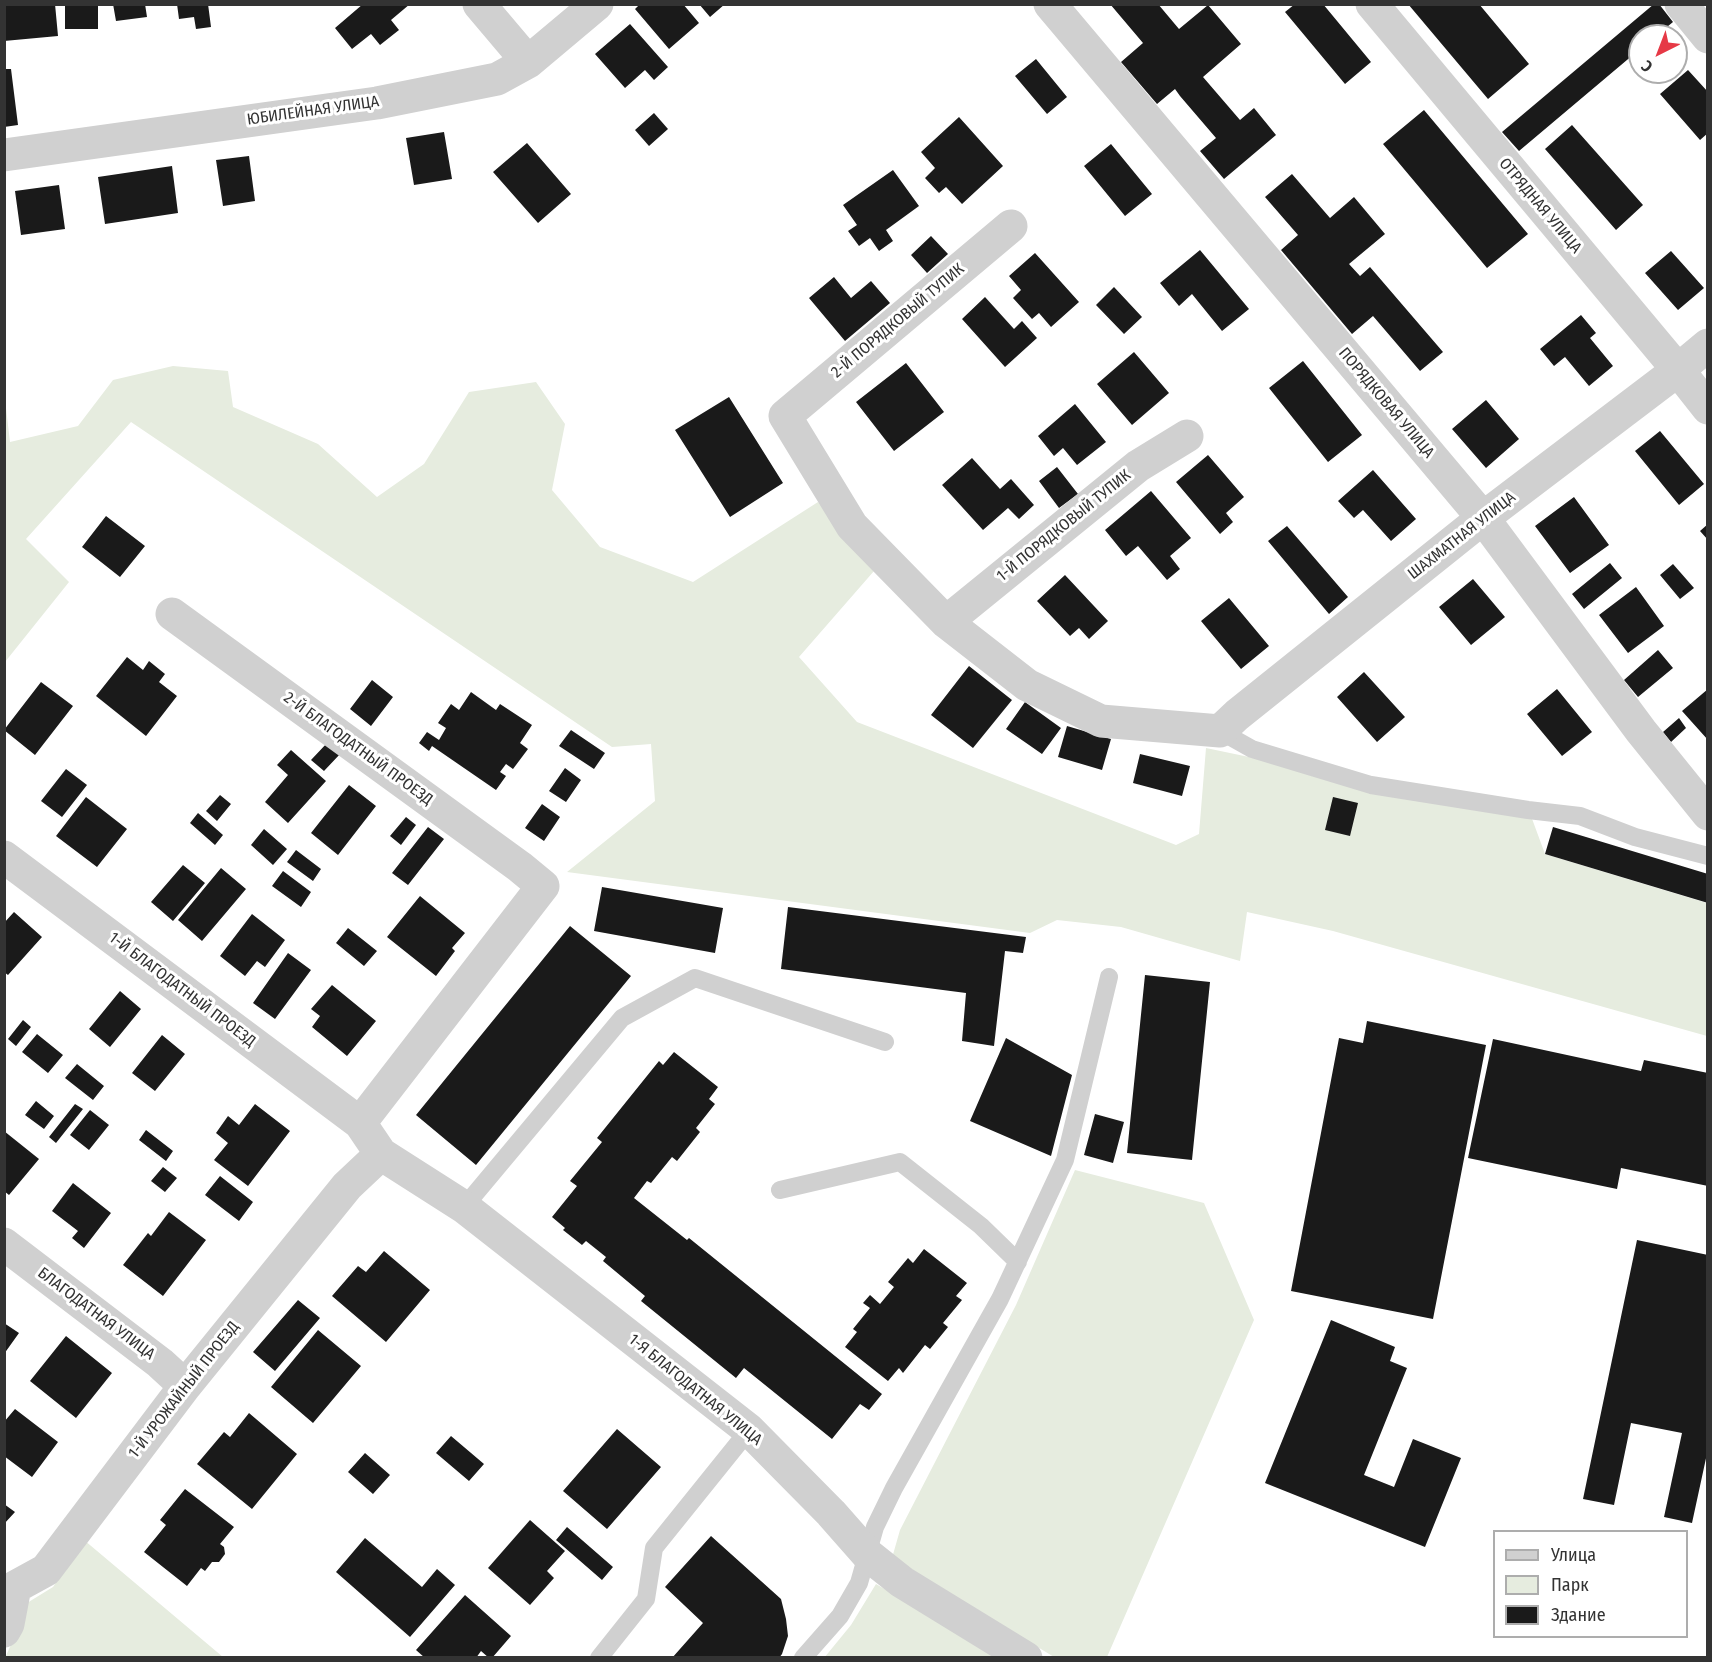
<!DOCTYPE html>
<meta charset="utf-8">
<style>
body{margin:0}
#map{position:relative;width:1712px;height:1662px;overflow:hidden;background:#fff;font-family:"Fira Sans Condensed",sans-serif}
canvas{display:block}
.frame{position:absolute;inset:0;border:6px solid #333;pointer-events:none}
.legend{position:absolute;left:1493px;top:1530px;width:195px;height:108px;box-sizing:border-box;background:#fff;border:2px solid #adadad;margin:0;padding:8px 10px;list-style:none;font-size:18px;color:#333}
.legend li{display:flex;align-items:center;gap:12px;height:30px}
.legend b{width:30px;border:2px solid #adadad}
.north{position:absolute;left:1628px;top:24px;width:60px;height:60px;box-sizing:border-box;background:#fff;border:2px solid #adadad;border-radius:50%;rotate:222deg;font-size:16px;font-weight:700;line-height:24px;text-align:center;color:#333}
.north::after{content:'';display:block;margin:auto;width:21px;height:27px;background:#e63946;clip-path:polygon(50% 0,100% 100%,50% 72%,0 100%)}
</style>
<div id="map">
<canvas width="1712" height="1662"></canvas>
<div class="frame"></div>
<ul class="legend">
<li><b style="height:8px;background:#d0d0d0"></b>Улица</li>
<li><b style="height:16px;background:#e6ecdf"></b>Парк</li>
<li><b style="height:16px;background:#1a1a1a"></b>Здание</li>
</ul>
<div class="north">С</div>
</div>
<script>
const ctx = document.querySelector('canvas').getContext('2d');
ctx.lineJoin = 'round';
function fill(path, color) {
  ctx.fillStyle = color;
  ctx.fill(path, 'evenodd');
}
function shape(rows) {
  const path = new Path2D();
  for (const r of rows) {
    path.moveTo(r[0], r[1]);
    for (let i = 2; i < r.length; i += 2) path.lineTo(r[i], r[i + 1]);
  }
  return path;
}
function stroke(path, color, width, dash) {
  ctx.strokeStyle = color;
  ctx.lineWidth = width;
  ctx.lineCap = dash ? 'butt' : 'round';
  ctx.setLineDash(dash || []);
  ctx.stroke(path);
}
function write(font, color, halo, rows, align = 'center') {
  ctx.font = font + ' "Fira Sans Condensed",sans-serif';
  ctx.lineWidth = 6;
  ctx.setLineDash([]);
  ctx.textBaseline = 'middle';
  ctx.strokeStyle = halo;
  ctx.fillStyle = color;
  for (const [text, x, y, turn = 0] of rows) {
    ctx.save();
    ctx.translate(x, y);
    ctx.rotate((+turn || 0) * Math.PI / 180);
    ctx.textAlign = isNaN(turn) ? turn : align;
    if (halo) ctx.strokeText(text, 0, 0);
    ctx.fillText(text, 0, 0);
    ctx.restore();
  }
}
fill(shape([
 [173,366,228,371,233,407,318,444,377,497,424,464,469,392,536,382,565,424,552,490,600,547,693,582,818,502,874,571,799,657,857,722,1176,845,1199,834,1206,748,1531,816,1545,854,1707,903,1707,1036,1333,931,1247,912,1240,961,1121,927,1057,920,1030,933,567,872,655,801,651,744,612,747,131,422,26,539,69,582,5,662,4,391,10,442,78,426,113,380],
 [1075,1170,1204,1203,1254,1320,1107,1657,1054,1657,892,1558,900,1530,1016,1305],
 [84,1540,223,1657,5,1658,22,1620,27,1603,53,1587],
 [876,1584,1003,1657,824,1658,851,1625]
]), '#e6ecdf');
fill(shape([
 [4,4,55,4,58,36,4,41],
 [65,4,98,4,98,29,65,29],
 [113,4,145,4,147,17,116,21],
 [177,4,208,4,211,27,196,29,194,17,179,19],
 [363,4,410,4,391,20,399,30,380,45,371,34,352,49,335,28],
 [640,4,683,4,699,23,669,49,635,9],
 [699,4,725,4,710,17],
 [1110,4,1158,4,1179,29,1208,5,1241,44,1203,77,1240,120,1254,108,1276,135,1224,179,1200,151,1216,138,1180,96,1175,89,1157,104,1121,62,1143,43],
 [1295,4,1323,4,1371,62,1345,84,1285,12],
 [1408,4,1479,4,1529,64,1488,99],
 [1654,4,1659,4,1673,22,1656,36,1640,36,1640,49,1519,151,1502,132],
 [630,24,668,67,654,80,645,70,625,88,595,54],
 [1036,59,1067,97,1047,114,1015,76],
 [4,69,11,69,18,125,4,127],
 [1688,70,1708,92,1708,133,1700,140,1660,94],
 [1424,110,1528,234,1487,268,1383,144],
 [654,113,668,129,649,146,635,130],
 [959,117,1003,166,962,204,946,187,939,193,925,178,935,168,921,152],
 [1572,125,1643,205,1616,230,1545,149],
 [444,132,452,179,414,185,406,138],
 [527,143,571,194,538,223,493,172],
 [1111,144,1152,194,1125,216,1084,166],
 [249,156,255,201,223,206,216,160],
 [172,166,178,213,105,224,98,177],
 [893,170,919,206,886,230,893,241,879,251,870,238,859,246,848,231,857,225,843,205],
 [1292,174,1330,218,1354,197,1385,234,1349,264,1360,276,1370,267,1443,352,1420,371,1373,316,1352,334,1281,250,1298,235,1265,197],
 [59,185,65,229,21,235,15,191],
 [931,236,948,254,927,273,911,255],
 [1200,250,1249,309,1222,331,1192,294,1179,306,1160,283],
 [1671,251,1704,288,1678,310,1645,273],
 [1035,253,1079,302,1051,327,1039,313,1032,319,1013,298,1021,290,1009,276],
 [834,277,851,298,871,281,890,303,845,341,809,298],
 [1114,287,1142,317,1124,334,1096,305],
 [985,297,1014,329,1022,321,1037,338,1005,367,962,319],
 [1581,315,1596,333,1590,338,1613,366,1589,386,1565,357,1554,366,1540,349],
 [1134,352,1169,393,1132,425,1097,384],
 [1303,361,1362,435,1328,462,1269,388],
 [906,363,944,412,894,451,856,402],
 [729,397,783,483,730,517,675,430],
 [1486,400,1519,439,1486,468,1452,429],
 [1075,404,1106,442,1077,465,1063,448,1054,456,1038,436],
 [1660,431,1704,484,1679,505,1635,451],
 [1208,455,1244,497,1226,513,1233,522,1220,534,1176,482],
 [972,458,1000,489,1011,479,1034,505,1019,519,1008,508,983,530,942,485],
 [1057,467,1078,494,1059,508,1039,481],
 [1373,470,1416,519,1391,541,1363,510,1354,518,1338,501],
 [1151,491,1191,538,1170,556,1180,569,1167,580,1138,546,1126,556,1105,530],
 [1574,497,1609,545,1570,573,1535,526],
 [106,516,145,546,120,577,82,547],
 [1708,524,1708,540,1700,531],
 [1287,526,1348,597,1329,614,1268,541],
 [1610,563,1622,578,1584,609,1572,594],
 [1673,564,1694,588,1680,599,1660,575],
 [1065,575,1108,621,1089,639,1079,628,1070,636,1037,601],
 [1473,579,1505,617,1471,645,1439,607],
 [1636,587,1664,626,1628,653,1599,615],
 [1229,598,1269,646,1241,669,1201,621],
 [1658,650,1673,668,1638,697,1624,680],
 [127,657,143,670,149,661,165,674,159,682,177,696,146,736,96,696],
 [969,666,1012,700,973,748,931,715],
 [1364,672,1405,717,1377,742,1337,697],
 [372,680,393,697,371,726,350,709],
 [41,682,73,706,35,755,4,730],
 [1557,689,1592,732,1562,756,1527,714],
 [1708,689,1708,740,1682,711],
 [471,692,496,710,500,704,532,725,520,743,528,749,513,769,506,764,500,772,506,776,496,790,432,746,429,751,419,743,427,732,439,740,446,728,438,723,451,704,459,710],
 [1025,702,1061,728,1042,754,1006,729],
 [1679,718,1686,728,1671,742,1663,732],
 [1067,726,1111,739,1102,770,1058,757],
 [571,730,605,753,594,769,559,746],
 [328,742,341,753,324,771,311,760],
 [291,750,326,781,288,823,265,802,288,775,277,765],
 [1140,754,1190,766,1182,796,1133,783],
 [565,768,581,780,566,802,549,791],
 [66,769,87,785,62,817,41,801],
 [349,785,376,806,338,855,311,833],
 [220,795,231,804,217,821,206,811],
 [86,797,127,829,97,867,56,836],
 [1333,797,1358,803,1350,836,1325,830],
 [542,804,560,817,544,841,525,828],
 [198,813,223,835,215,845,190,823],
 [406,817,416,825,401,845,390,836],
 [428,827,444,839,408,885,392,873],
 [1553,827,1708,874,1708,903,1545,854],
 [264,829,287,849,273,865,251,845],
 [296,850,321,869,313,881,287,862],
 [183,865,205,883,173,921,151,902],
 [221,868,246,889,202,941,178,920],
 [283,871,311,892,301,907,272,886],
 [602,887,723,908,715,953,594,931],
 [420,896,465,933,452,948,455,951,436,976,387,937],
 [788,907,1026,937,1023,953,1005,951,994,1046,962,1041,966,993,781,969],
 [14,912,42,937,8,975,4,972,4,923],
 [252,914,285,940,265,967,257,961,245,976,220,956],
 [570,926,631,976,476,1165,416,1115],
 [348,928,377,951,364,966,336,943],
 [288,953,311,970,275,1019,253,1003],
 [1145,975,1210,982,1192,1160,1127,1153],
 [332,985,376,1021,347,1056,312,1027,320,1016,311,1009],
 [120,991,141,1009,110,1047,89,1029],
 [23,1020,31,1027,16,1046,8,1039],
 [1367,1021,1486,1045,1433,1319,1291,1291,1339,1038,1363,1043],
 [37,1034,63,1055,48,1073,22,1052],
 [162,1035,185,1054,155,1091,132,1073],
 [1006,1038,1072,1075,1051,1156,970,1121],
 [1493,1039,1641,1071,1644,1060,1708,1073,1708,1186,1621,1168,1617,1189,1468,1158],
 [674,1052,718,1087,709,1099,715,1104,696,1128,700,1132,677,1161,672,1157,651,1183,647,1181,634,1198,687,1240,689,1238,882,1394,869,1410,860,1404,832,1439,744,1368,736,1378,641,1301,645,1296,603,1261,606,1257,586,1241,582,1245,563,1230,565,1228,552,1217,577,1186,570,1181,602,1142,597,1138,659,1061,663,1065],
 [77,1064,104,1086,93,1100,65,1078],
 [36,1101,54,1116,44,1129,25,1115],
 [75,1104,83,1109,56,1143,49,1137],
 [255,1104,290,1131,248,1186,214,1160,228,1143,216,1133,228,1116,239,1125],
 [90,1110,109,1125,89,1150,70,1135],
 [1095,1114,1124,1122,1113,1163,1084,1155],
 [146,1130,173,1151,166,1161,139,1140],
 [4,1131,39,1159,9,1195,4,1191],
 [163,1167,177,1178,165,1192,151,1181],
 [220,1176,253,1202,239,1221,205,1195],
 [73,1183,111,1213,84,1248,72,1238,78,1231,52,1211],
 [169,1212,206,1240,163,1296,123,1265,148,1233,151,1236],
 [1637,1240,1708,1255,1708,1449,1692,1523,1664,1517,1682,1433,1631,1423,1614,1505,1583,1499],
 [924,1249,967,1283,956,1296,962,1300,943,1323,948,1327,930,1349,925,1345,903,1373,899,1368,888,1381,845,1347,857,1332,853,1329,870,1308,863,1303,870,1295,880,1304,894,1287,888,1282,908,1258,913,1263],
 [384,1251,430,1290,386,1342,332,1296,358,1266,366,1272],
 [298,1300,320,1318,275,1371,253,1352],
 [1331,1320,1395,1347,1390,1361,1407,1368,1364,1475,1394,1487,1413,1439,1461,1458,1425,1547,1265,1483],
 [4,1323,19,1333,4,1354],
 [318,1330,361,1366,313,1423,271,1387],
 [66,1336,112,1373,76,1418,30,1381],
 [15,1409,58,1442,32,1477,4,1456,4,1422],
 [249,1413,297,1454,252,1509,197,1464,224,1432,230,1437],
 [617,1429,661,1467,607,1529,563,1491],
 [451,1436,484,1464,469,1481,436,1453],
 [365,1453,390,1475,373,1494,348,1472],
 [185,1489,234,1527,220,1544,224,1547,225,1554,219,1562,212,1562,205,1571,201,1568,187,1586,144,1552,166,1525,160,1520],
 [4,1504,15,1512,4,1524],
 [530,1520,565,1551,547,1571,554,1578,530,1605,488,1568],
 [567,1527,613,1567,602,1580,556,1540],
 [711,1536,781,1599,786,1619,788,1636,782,1654,779,1658,672,1658,703,1623,665,1587],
 [365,1538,422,1587,437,1569,455,1585,410,1637,336,1572],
 [465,1595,511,1636,492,1658,489,1658,481,1651,476,1658,425,1658,416,1650]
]), '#1a1a1a');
stroke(shape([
 [1220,731,1252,749,1371,785,1528,810,1580,816,1635,837,1708,856],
 [780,1190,900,1162,981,1226,1018,1262],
 [464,1207,622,1018,695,978,885,1042],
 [599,1658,646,1599,654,1548,749,1430],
 [803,1658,840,1616,859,1583,875,1527,894,1488,1000,1299,1065,1160,1109,977]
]), '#d0d0d0', 18);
stroke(shape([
 [479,4,528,62],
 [1050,4,1483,518,1641,731,1708,814],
 [1372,4,1678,370,1708,408],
 [1681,4,1708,37],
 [4,155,377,103,497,79,528,62,597,4],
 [1011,226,785,416,852,526,946,622,1027,685,1101,721,1220,731,1237,715,1483,518,1678,370,1708,345],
 [172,614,520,867,543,886,360,1123,381,1154,464,1207,749,1430,831,1513,868,1555,902,1582,1026,1658],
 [946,622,1138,466,1187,436],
 [4,857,360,1123],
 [4,1244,160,1363,185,1386],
 [15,1587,46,1570,185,1386,347,1186,381,1154],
 [4,1631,8,1624,15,1587]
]), '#d0d0d0', 33);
write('16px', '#333', '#fff', [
 ["ЮБИЛЕЙНАЯ УЛИЦА",313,111,-8],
 ["ОТРЯДНАЯ УЛИЦА",1540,206,50],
 ["2-Й ПОРЯДКОВЫЙ ТУПИК",898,321,-40],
 ["ПОРЯДКОВАЯ УЛИЦА",1386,403,50],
 ["1-Й ПОРЯДКОВЫЙ ТУПИК",1064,526,-39],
 ["ШАХМАТНАЯ УЛИЦА",1462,536,-38],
 ["2-Й БЛАГОДАТНЫЙ ПРОЕЗД",358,749,36],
 ["1-Й БЛАГОДАТНЫЙ ПРОЕЗД",182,990,37],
 ["БЛАГОДАТНАЯ УЛИЦА",96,1314,37],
 ["1-Й УРОЖАЙНЫЙ ПРОЕЗД",184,1390,-52],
 ["1-Я БЛАГОДАТНАЯ УЛИЦА",695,1390,39]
]);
</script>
